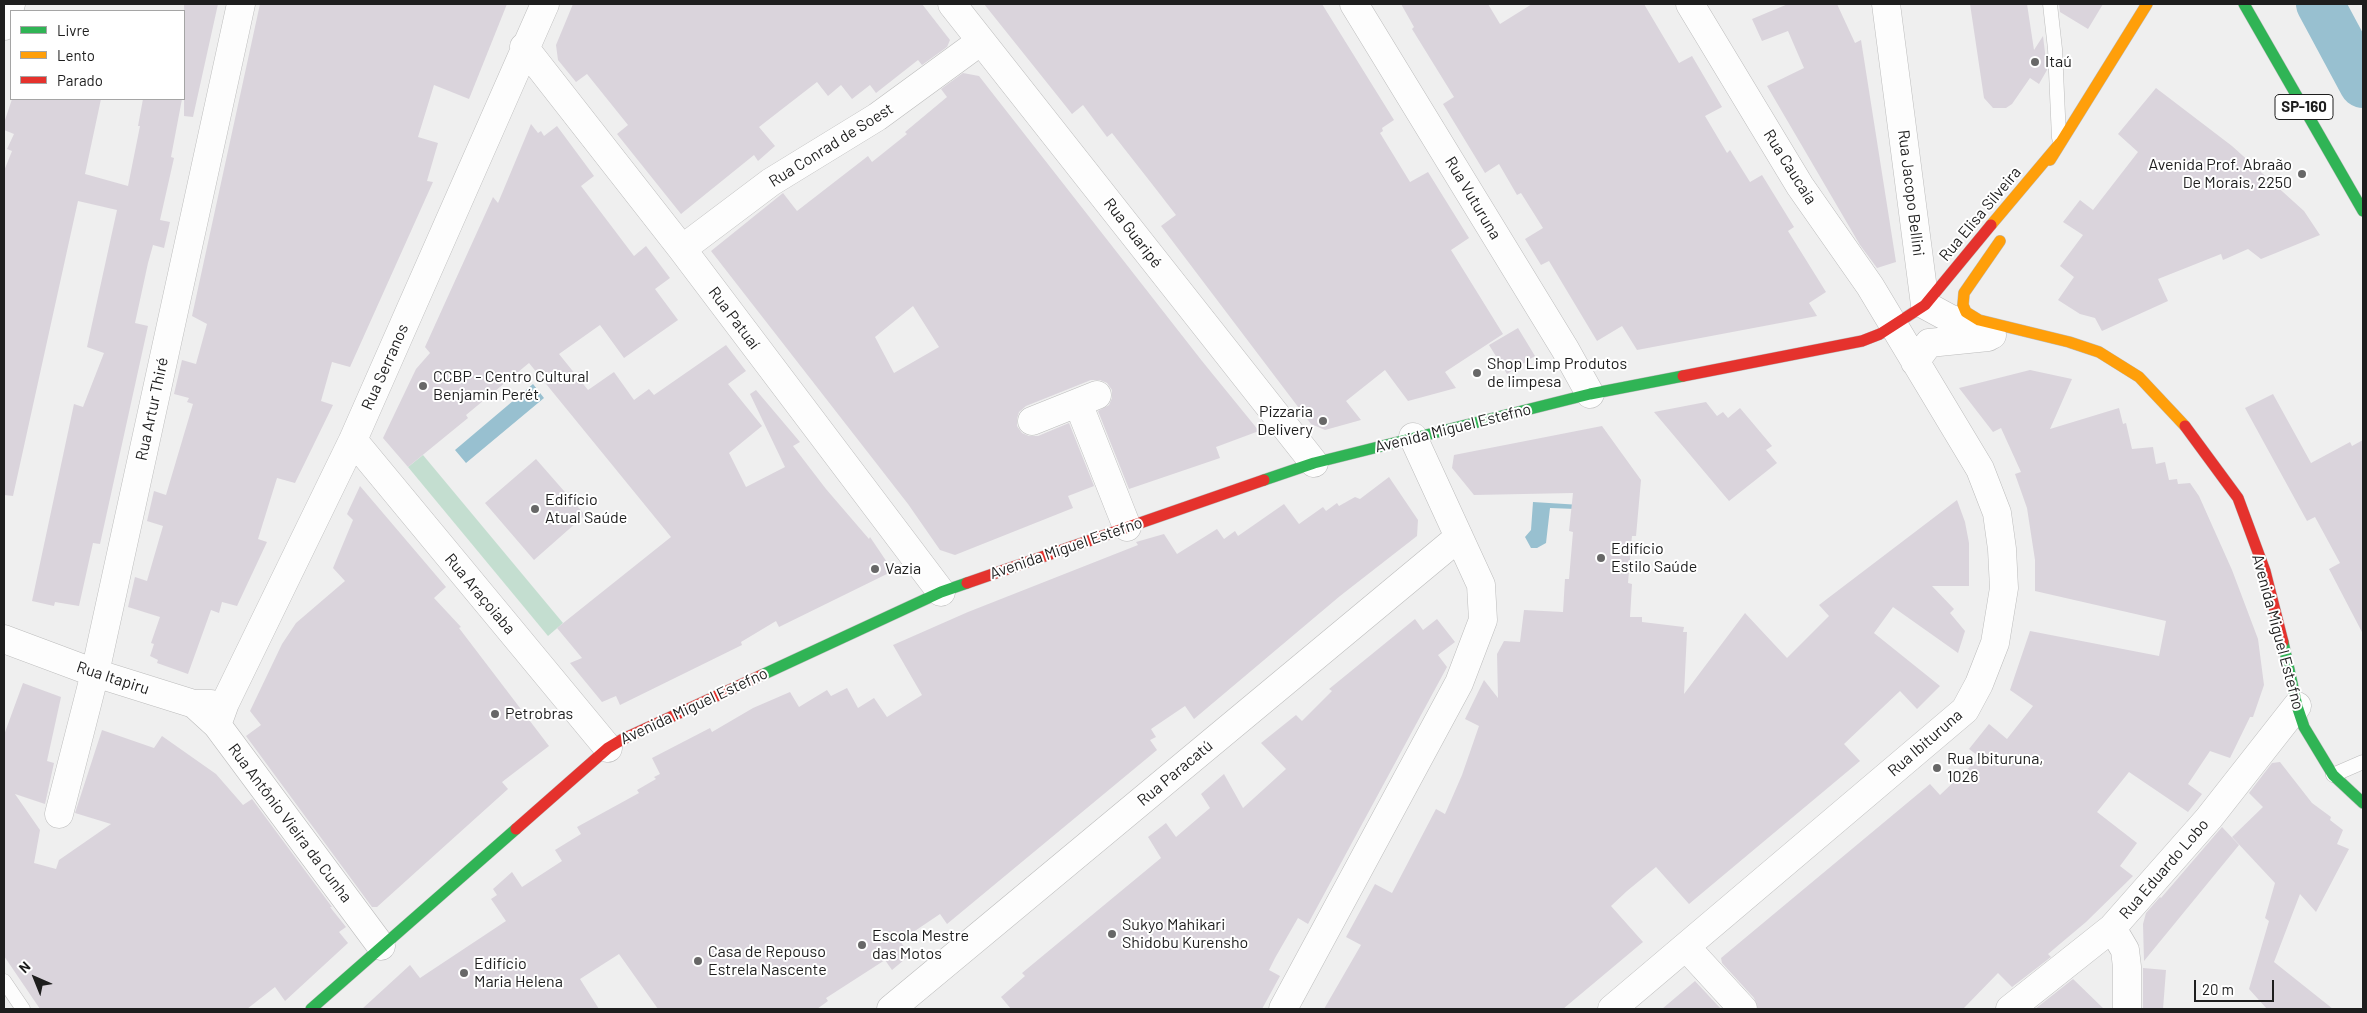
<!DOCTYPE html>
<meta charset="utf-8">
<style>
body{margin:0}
#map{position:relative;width:2367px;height:1013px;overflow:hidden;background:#efefef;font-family:Barlow,sans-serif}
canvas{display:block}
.frame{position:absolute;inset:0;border:5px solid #1e1e1e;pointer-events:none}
.legend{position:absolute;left:10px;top:10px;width:175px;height:90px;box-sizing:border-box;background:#fff;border:1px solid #a5a5a5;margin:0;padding:6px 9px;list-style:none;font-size:15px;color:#1e1e1e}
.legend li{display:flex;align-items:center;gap:10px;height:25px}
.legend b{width:25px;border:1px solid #a5a5a5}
.north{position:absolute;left:10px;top:953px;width:50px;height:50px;-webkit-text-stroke:4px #fff;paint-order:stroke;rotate:316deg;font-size:14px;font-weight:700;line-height:20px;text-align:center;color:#1e1e1e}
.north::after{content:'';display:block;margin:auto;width:18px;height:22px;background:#1e1e1e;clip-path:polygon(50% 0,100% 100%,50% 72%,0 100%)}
.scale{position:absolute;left:2194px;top:980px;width:80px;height:22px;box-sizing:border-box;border:2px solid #1e1e1e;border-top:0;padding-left:6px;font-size:15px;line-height:18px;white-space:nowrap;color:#1e1e1e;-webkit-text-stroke:4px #fff;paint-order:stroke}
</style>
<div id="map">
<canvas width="2367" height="1013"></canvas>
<div class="frame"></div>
<ul class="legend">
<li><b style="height:6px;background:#30b455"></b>Livre</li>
<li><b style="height:6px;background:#ff9f0a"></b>Lento</li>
<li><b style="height:6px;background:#e5322d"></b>Parado</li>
</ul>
<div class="north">N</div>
<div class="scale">20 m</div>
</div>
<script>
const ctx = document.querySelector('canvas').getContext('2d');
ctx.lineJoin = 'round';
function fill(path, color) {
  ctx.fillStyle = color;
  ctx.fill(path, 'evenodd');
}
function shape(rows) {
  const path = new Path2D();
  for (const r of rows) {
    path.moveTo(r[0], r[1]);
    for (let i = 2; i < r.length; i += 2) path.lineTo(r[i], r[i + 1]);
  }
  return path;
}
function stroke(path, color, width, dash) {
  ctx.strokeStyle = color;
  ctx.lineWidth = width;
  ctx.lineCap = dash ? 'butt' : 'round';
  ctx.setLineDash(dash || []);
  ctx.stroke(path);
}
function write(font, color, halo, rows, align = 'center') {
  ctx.font = font + ' Barlow,sans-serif';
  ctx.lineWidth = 4;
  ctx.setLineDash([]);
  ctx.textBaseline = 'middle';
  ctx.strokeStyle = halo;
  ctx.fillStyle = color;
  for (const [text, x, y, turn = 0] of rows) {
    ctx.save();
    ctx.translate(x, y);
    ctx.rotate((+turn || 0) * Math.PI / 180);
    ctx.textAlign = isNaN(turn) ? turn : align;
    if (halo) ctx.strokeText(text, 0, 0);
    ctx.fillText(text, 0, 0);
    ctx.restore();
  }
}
fill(shape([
 [423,455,563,623,548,636,408,467]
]), '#c4ded0');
fill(shape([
 [533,384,544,398,466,463,455,450],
 [1533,502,1581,505,1602,510,1550,508,1546,543,1537,548,1531,548,1525,537,1531,530]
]), '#98c0d0');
stroke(shape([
 [2320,4,2363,84]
]), '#98c0d0', 48);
fill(shape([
 [184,4,218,4,193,117,184,116],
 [260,4,507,4,469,99,434,85,418,137,438,143,427,181,433,182,350,367,332,362,321,401,333,405,295,483,277,478,258,539,267,542,237,606,222,602,219,613,211,610,188,674,157,663,158,660,150,656,154,644,151,643,160,617,128,607,135,577,147,581,163,526,147,521,154,491,166,495,193,404,187,402,189,398,174,394,182,360,196,364,207,324,192,316],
 [573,4,922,4,950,40,947,47,922,65,918,60,876,93,870,85,852,99,841,85,828,96,817,82,759,127,775,146,758,161,754,155,681,214,617,134,628,125,587,74,576,82,558,60,556,45],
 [984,4,1322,4,1394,120,1382,128,1383,131,1380,133,1410,182,1428,172,1469,238,1451,250,1503,334,1445,372,1456,388,1408,401,1385,370,1346,401,1361,420,1325,430,1311,424,1161,226,1176,215,1152,184,1112,133,1107,137,1083,105,1072,114],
 [1401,4,1488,4,1500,24,1532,4,1644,4,1679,63,1692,56,1722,107,1705,116,1727,153,1730,150,1750,182,1762,175,1794,227,1788,231,1826,292,1809,303,1817,316,1637,350,1622,326,1597,341,1549,261,1541,265,1525,239,1543,228,1521,193,1517,195,1499,164,1485,173,1443,104,1454,97,1412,29,1414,27],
 [1788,4,1837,4,1855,43,1861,40,1896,262,1877,268,1860,245,1767,86,1804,68,1788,31,1762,41,1752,19],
 [1970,4,2027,4,2034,50,2043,36,2047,70,2039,84,2030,78,2012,104,2006,108,1993,108,1984,98],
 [2059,4,2103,4,2088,29,2060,12],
 [963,73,979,76,1202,361,1259,431,1216,447,1220,458,1129,489,1098,411,1109,405,1112,398,1112,390,1107,383,1100,380,1091,380,1026,406,1019,412,1017,419,1017,426,1022,433,1029,436,1038,436,1069,423,1094,486,1068,496,1073,508,955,555,940,550,908,504,711,251,783,193,797,211,868,156,872,162,907,134,905,132,947,97,941,89],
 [913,306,939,347,894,373,875,337],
 [2156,88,2232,146,2252,164,2304,211,2320,235,2261,259,2248,249,2223,260,2221,254,2158,279,2168,301,2102,331,2095,318,2080,314,2058,300,2074,277,2060,266,2083,235,2063,222,2080,200,2093,210,2138,152,2118,134],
 [12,99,101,99,85,174,128,186,140,126,138,126,143,99,182,99,171,157,174,158,160,220,170,222,164,248,153,245,148,263,135,323,148,326,100,544,93,543,79,606,55,602,54,606,32,601,74,404,83,407,104,353,87,347,117,210,78,201,13,496,4,495,4,171,12,151,7,149,14,134,4,130,4,123],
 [531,124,538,133,541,131,544,136,557,126,594,176,581,186,634,256,646,246,670,278,655,289,678,320,624,358,600,325,559,354,588,390,614,372,634,400,649,389,654,395,726,345,746,371,728,384,762,426,729,453,746,487,785,467,750,394,756,390,800,442,793,446,826,489,869,539,870,537,893,571,779,627,776,621,741,642,742,645,620,705,616,696,602,702,570,663,582,658,557,628,671,537,529,363,466,415,468,418,408,467,383,438,416,369,430,353,425,347,493,197,498,203],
 [1518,328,1535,356,1507,374,1489,345],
 [2030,370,2072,379,2050,429,2119,408,2123,424,2126,423,2132,449,2153,447,2156,464,2165,462,2169,480,2177,479,2178,484,2190,483,2199,496,2232,570,2258,639,2264,685,2253,717,2250,717,2230,758,2210,751,2188,784,2202,794,2188,812,2129,772,2097,812,2137,843,2120,866,2133,876,2086,922,2048,954,2051,957,2012,987,1998,973,1963,1009,1758,1009,1754,998,1722,963,1721,958,1930,784,1940,795,1980,757,1969,749,1989,724,2007,739,2033,706,2010,690,2030,631,2159,656,2166,621,2035,591,2035,560,2027,508,2015,474,2021,472,2001,428,1993,432,1959,388],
 [2273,394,2311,463,2350,442,2352,446,2363,440,2363,634,2329,569,2340,563,2315,517,2307,521,2245,408],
 [1706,402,1717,416,1723,412,1728,418,1740,408,1772,446,1766,450,1777,463,1729,501,1654,412],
 [1602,426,1641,480,1636,536,1632,536,1628,583,1632,584,1630,617,1642,617,1642,622,1684,627,1683,632,1687,632,1684,694,1745,613,1787,658,1829,616,1819,605,1957,500,1965,522,1969,543,1969,586,1932,586,1954,609,1950,613,1965,631,1958,653,1893,607,1874,633,1940,686,1917,709,1900,691,1844,744,1860,761,1689,904,1656,867,1627,891,1611,906,1643,942,1563,1009,1324,1009,1361,945,1346,937,1375,884,1392,893,1436,809,1445,814,1462,775,1479,726,1465,719,1484,680,1498,698,1497,654,1504,641,1520,642,1524,610,1563,612,1565,579,1569,579,1573,532,1569,531,1573,493,1474,495,1452,468,1454,455],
 [536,459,585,515,534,560,485,503],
 [1389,477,1418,520,1417,536,1340,596,1194,719,1185,706,1151,729,1156,737,1150,740,1157,750,947,924,940,914,900,941,910,955,892,970,885,960,826,998,828,1001,817,1009,658,1009,619,954,580,979,599,1009,362,1009,410,965,420,978,506,921,491,899,497,895,493,889,512,872,522,887,562,861,555,850,581,834,577,827,639,793,637,790,656,779,654,777,660,774,652,758,710,728,712,732,753,708,790,692,799,707,827,690,831,696,847,688,858,708,874,698,887,717,922,695,893,645,968,612,1138,545,1136,542,1164,534,1177,554,1217,529,1224,539,1235,531,1238,536,1284,504,1299,524,1323,507,1326,511,1337,503,1339,506,1355,497,1360,499],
 [360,486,446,587,434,598,461,627,459,628,549,746,502,782,508,789,377,907,372,907,246,736,261,725,250,711,282,644,296,623,345,581,333,568,353,520,347,514],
 [1415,619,1423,630,1437,619,1455,642,1438,655,1447,667,1308,924,1298,918,1275,958,1269,970,1280,976,1262,1009,1011,1009,1001,997,1025,976,1022,973,1161,858,1148,837,1166,823,1176,837,1210,808,1201,794,1224,774,1243,808,1286,769,1261,743,1296,715,1302,721,1332,691,1329,689],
 [23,683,61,697,47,761,54,763,45,804,15,794,40,830,34,863,56,869,59,860,111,824,75,813,102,730,154,748,162,736,216,774,243,805,252,799,332,907,330,907,346,927,339,932,348,943,285,1001,275,987,247,1009,40,1009,4,956,4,735],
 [2280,762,2312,803,2331,817,2330,820,2343,830,2337,844,2349,849,2316,912,2300,894,2274,962,2333,1009,2267,1009,2249,989,2269,921,2265,918,2275,883,2232,837,2263,807,2249,793,2272,763],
 [2222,827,2239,845,2144,961,2143,924,2146,913,2160,897,2161,898],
 [2143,968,2166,970,2163,1009,2143,1009],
 [2073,979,2104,1009,2035,1009],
 [1695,981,1721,1009,1662,1009]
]), '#dad4dc');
const lane = shape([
 [2050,4,2055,49,2059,138],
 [2333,775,2363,762],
 [4,981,23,1009]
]);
const street = shape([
 [952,4,1314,463],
 [1354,4,1565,349,1590,394],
 [1886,4,1925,305,1949,318,1992,335],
 [4,26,11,4],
 [524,47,682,249,941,592],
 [682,249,771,182,877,117,981,41],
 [1915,362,1929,343,1988,337],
 [1078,403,1127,527],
 [1032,421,1097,395],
 [353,440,608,748],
 [4,639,95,673,194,704,211,704],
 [194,704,217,725,381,946],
 [217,725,225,703,353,440,545,4],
 [59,814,95,673,241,4],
 [2112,928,2125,950,2127,967,2127,1009],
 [1686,947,1743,1009],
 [891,1009,1459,537],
 [1283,1009,1459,683,1483,620,1481,585,1413,437],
 [1612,1009,1965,710,1979,684,1995,643,2004,588,2002,549,1997,513,1980,469,1870,286,1800,186,1690,4],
 [2010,1009,2112,928,2209,818,2297,706]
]);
const fast = shape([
 [2244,4,2363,211],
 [1264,480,1314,463,1590,394,1683,376],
 [2283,642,2297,706,2304,727,2333,775,2363,803],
 [762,675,941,592,967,583],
 [311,1009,516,829]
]);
const slow = shape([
 [2050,160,2147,4],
 [1991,225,2060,143],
 [2000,241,1964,293,1963,305,1966,312,1979,320,2069,342,2099,352,2139,377,2185,426]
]);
const jam = shape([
 [1683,376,1862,341,1880,334,1925,305,1991,225],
 [2185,426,2238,498,2265,571,2283,642],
 [967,583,1264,480],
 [516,829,608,748,623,739,762,675]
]);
stroke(lane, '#bcbcbc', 15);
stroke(street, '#bcbcbc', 29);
stroke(fast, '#bcbcbc', 12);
stroke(slow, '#bcbcbc', 12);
stroke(jam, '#bcbcbc', 12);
stroke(lane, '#fdfdfd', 14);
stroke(street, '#fdfdfd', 28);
stroke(fast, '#30b455', 11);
stroke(slow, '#ff9f0a', 11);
stroke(jam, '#e5322d', 11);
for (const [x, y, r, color] of [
 [2035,62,5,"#676767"],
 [2302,174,5,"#676767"],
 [1477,373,5,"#676767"],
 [423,386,5,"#676767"],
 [1323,421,5,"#676767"],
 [535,509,5,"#676767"],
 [1601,558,5,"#676767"],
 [875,569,5,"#676767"],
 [495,714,5,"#676767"],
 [1937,768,5,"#676767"],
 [1112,934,5,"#676767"],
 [862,945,5,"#676767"],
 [698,961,5,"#676767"],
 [464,973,5,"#676767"]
]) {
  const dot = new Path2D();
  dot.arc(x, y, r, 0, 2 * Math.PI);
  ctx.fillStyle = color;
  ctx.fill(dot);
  stroke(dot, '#fff', 2);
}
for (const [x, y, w] of [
 [2304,107,58]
]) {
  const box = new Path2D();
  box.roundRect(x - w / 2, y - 12.5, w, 25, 4);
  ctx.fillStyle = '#fff';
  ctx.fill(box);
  stroke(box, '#1e1e1e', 1);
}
write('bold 15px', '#1e1e1e', null, [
 ["SP-160",2304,107]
]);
write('16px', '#1e1e1e', '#fff', [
 ["Itaú",2045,62],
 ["Avenida Prof. Abraão",2292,165,"right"],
 ["De Morais, 2250",2292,183,"right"],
 ["Shop Limp Produtos",1487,364],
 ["de limpesa",1487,382],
 ["CCBP - Centro Cultural",433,377],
 ["Benjamin Perét",433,395],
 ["Pizzaria",1313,412,"right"],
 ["Delivery",1313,430,"right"],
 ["Edifício",545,500],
 ["Atual Saúde",545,518],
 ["Edifício",1611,549],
 ["Estilo Saúde",1611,567],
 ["Vazia",885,569],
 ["Petrobras",505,714],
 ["Rua Ibituruna,",1947,759],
 ["1026",1947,777],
 ["Sukyo Mahikari",1122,925],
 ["Shidobu Kurensho",1122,943],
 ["Escola Mestre",872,936],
 ["das Motos",872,954],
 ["Casa de Repouso",708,952],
 ["Estrela Nascente",708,970],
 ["Edifício",474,964],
 ["Maria Helena",474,982]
], 'left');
write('16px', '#1e1e1e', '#fff', [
 ["Rua Conrad de Soest",831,145,-32],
 ["Rua Caucaia",1790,167,58],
 ["Rua Jacopo Bellini",1911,193,83],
 ["Rua Vuturuna",1473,198,59],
 ["Rua Elisa Silveira",1980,214,-50],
 ["Rua Guaripé",1133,233,52],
 ["Rua Patuaí",734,318,53],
 ["Rua Serranos",385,367,-66],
 ["Rua Artur Thiré",152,409,-78],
 ["Avenida Miguel Estefno",1453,428,-14],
 ["Avenida Miguel Estefno",1066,548,-19],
 ["Rua Araçoiaba",480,594,50],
 ["Avenida Miguel Estefno",2278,632,75],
 ["Rua Itapiru",113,678,18],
 ["Avenida Miguel Estefno",694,706,-25],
 ["Rua Ibituruna",1925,743,-41],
 ["Rua Paracatú",1175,773,-40],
 ["Rua Antônio Vieira da Cunha",290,823,53],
 ["Rua Eduardo Lobo",2164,869,-49]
]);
</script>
